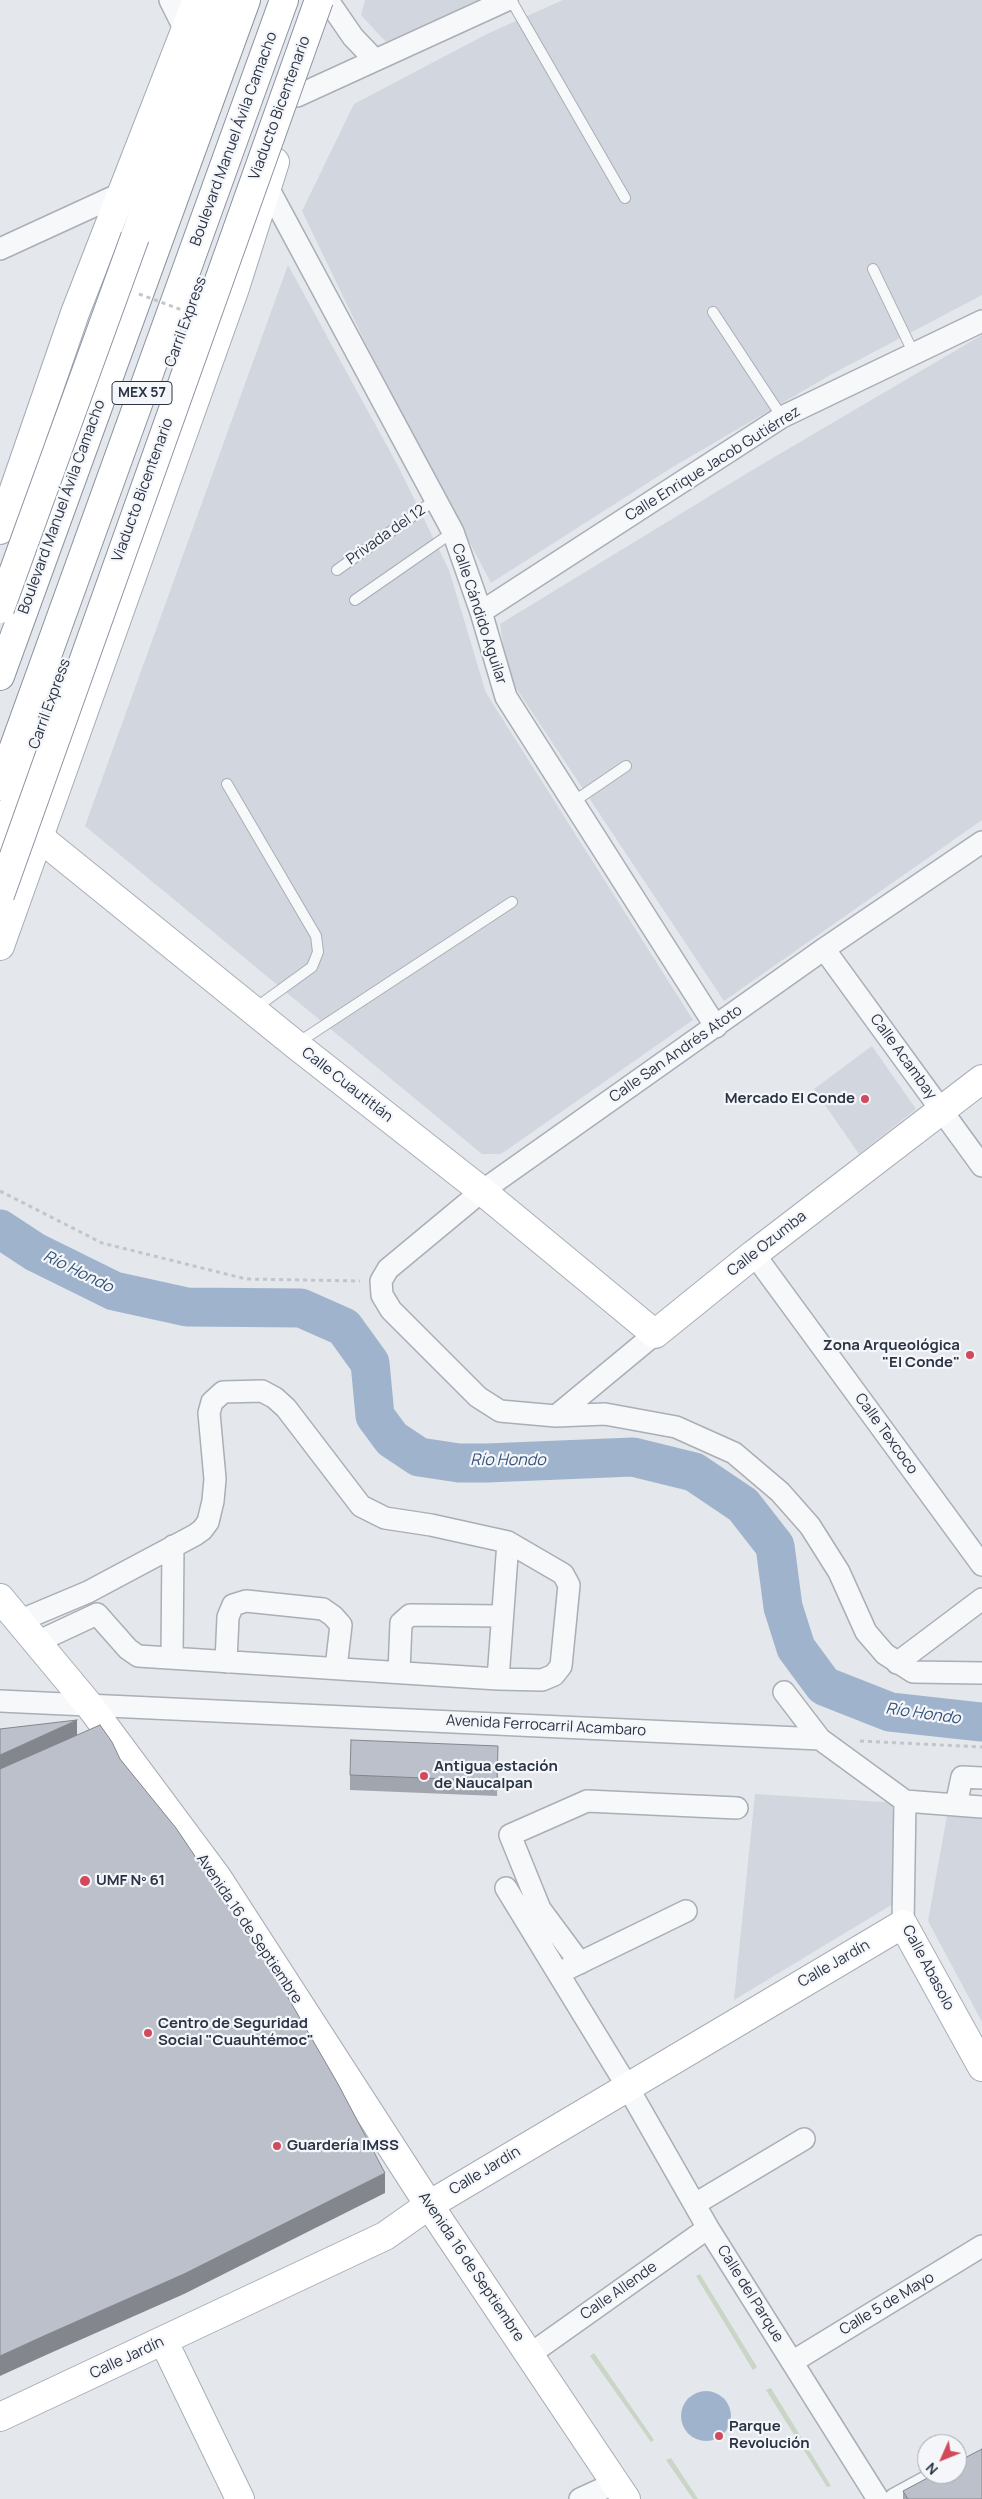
<!DOCTYPE html>
<meta charset="utf-8">
<style>
body{margin:0}
#map{position:relative;width:982px;height:2499px;overflow:hidden;background:#e4e7ec;font-family:Manrope,sans-serif}
canvas{display:block}
.north{position:absolute;left:917px;top:2434px;width:50px;height:50px;box-sizing:border-box;background:#f4f6f9;border:1px solid #a4a8b1;border-radius:50%;rotate:226deg;font-size:14px;font-weight:700;line-height:20px;text-align:center;color:#2b3445}
.north::after{content:'';display:block;margin:auto;width:18px;height:22px;background:#d1495b;clip-path:polygon(50% 0,100% 100%,50% 72%,0 100%)}
</style>
<div id="map">
<canvas width="982" height="2499"></canvas>
<div class="north">N</div>
</div>
<script>
const ctx = document.querySelector('canvas').getContext('2d');
ctx.lineJoin = 'round';
function fill(path, color) {
  ctx.fillStyle = color;
  ctx.fill(path, 'evenodd');
}
function shape(rows) {
  const path = new Path2D();
  for (const r of rows) {
    if (r.length === 3) {
      path.moveTo(r[0] + r[2], r[1]);
      path.arc(r[0], r[1], r[2], 0, 2 * Math.PI);
      continue;
    }
    path.moveTo(r[0], r[1]);
    for (let i = 2; i < r.length; i += 2) path.lineTo(r[i], r[i + 1]);
  }
  return path;
}
function stroke(path, color, width, dash) {
  ctx.strokeStyle = color;
  ctx.lineWidth = width;
  ctx.lineCap = dash ? 'butt' : 'round';
  ctx.setLineDash(dash || []);
  ctx.stroke(path);
}
function write(font, color, halo, rows, align = 'center') {
  ctx.font = font + ' Manrope,sans-serif';
  ctx.lineWidth = 4.5;
  ctx.setLineDash([]);
  ctx.textBaseline = 'middle';
  ctx.strokeStyle = halo;
  ctx.fillStyle = color;
  for (const [text, x, y, turn = 0] of rows) {
    ctx.save();
    ctx.translate(x, y);
    ctx.rotate((+turn || 0) * Math.PI / 180);
    ctx.textAlign = isNaN(turn) ? turn : align;
    if (halo) ctx.strokeText(text, 0, 0);
    ctx.fillText(text, 0, 0);
    ctx.restore();
  }
}
fill(shape([
 [365,0,481,0,386,42,361,15],
 [563,0,982,0,982,295,832,374,671,468,491,583,366,344,302,211,354,104,487,34],
 [288,265,398,466,449,570,486,693,693,1020,501,1154,482,1154,85,826],
 [982,335,982,820,724,1001,508,676,500,624,754,469],
 [872,1046,916,1109,859,1154,814,1089],
 [755,1794,898,1803,893,1904,734,2000],
 [947,1816,982,1818,982,2022,928,1921]
]), '#d2d6de');
fill(shape([
 [700,2274,757,2367,753,2370,696,2276],
 [594,2353,654,2440,651,2442,590,2356],
 [771,2388,831,2486,827,2487,766,2390],
 [671,2458,698,2499,699,2499,693,2499,666,2460]
]), '#c9d6c5');
fill(shape([
 [706,2416,25]
]), '#9fb4cc');
stroke(shape([
 [0,1229,35,1252,114,1291,187,1307,301,1308,344,1327,370,1363,375,1416,392,1439,419,1457,459,1463,487,1463,633,1457,694,1472,743,1505,775,1546,783,1607,796,1648,824,1686,890,1712,982,1722]
]), '#9fb4cc', 39);
const lane = shape([
 [511,0,625,198],
 [873,269,914,354],
 [713,312,782,417],
 [337,570,435,500],
 [355,600,453,532],
 [227,784,316,936,318,952,312,967,254,1009],
 [573,802,626,766],
 [296,1044,512,902]
]);
const street = shape([
 [170,0,185,30],
 [331,5,353,37,375,60],
 [297,96,507,0],
 [267,186,453,532,481,612,506,697,716,1027],
 [0,249,122,193],
 [481,612,782,417,982,321],
 [982,842,824,949,482,1191,388,1269,381,1281,382,1295,391,1310,478,1397,500,1411,556,1416,605,1414,676,1427,734,1453,780,1492,810,1526,839,1572,866,1632,885,1654,913,1672,982,1673],
 [824,949,982,1166],
 [754,1254,982,1565],
 [556,1416,655,1334],
 [19,1621,88,1592,195,1535,202,1530,208,1522,213,1501,215,1479,209,1413,212,1402,223,1392,262,1391,275,1398,286,1408,361,1506,385,1518,431,1525,508,1542,563,1574,569,1585,561,1666,554,1675,542,1680,498,1679,138,1656,128,1649,97,1614,37,1642],
 [172,1658,173,1546],
 [226,1662,228,1617,233,1605,246,1601,323,1609,333,1616,341,1625,336,1668],
 [897,1663,982,1599],
 [399,1672,401,1623,410,1615,502,1616],
 [498,1679,508,1542],
 [784,1692,820,1739],
 [0,1701,820,1739,905,1801,982,1807],
 [956,1805,962,1777,982,1778],
 [506,1888,627,2086,708,2228,878,2499],
 [903,1924,905,1801],
 [580,1963,540,1909,510,1835,587,1801,737,1808],
 [567,1969,686,1911],
 [695,2204,804,2139],
 [529,2355,708,2228],
 [792,2362,982,2246],
 [580,2499,615,2483],
 [895,2499,941,2474]
]);
const secondary = shape([
 [39,837,296,1045,482,1191,655,1334,754,1254,982,1079],
 [0,1598,89,1705,217,1877,429,2205,626,2499],
 [164,2342,240,2499],
 [0,2417,385,2236,429,2205,903,1924,982,2067]
]);
const primary = shape([
 [0,530,75,313,197,0],
 [0,946,235,288,275,162]
]);
const highway = shape([
 [135,237,219,0],
 [0,676,246,0],
 [0,786,284,0],
 [0,843,29,762]
]);
stroke(lane, '#a9aeb7', 12);
stroke(street, '#a9aeb7', 24);
stroke(secondary, '#a9aeb7', 30);
stroke(primary, '#a3abb8', 30);
stroke(highway, '#8b94a3', 30);
stroke(shape([
 [0,1191,102,1243,246,1279,360,1281],
 [860,1741,982,1747]
]), '#c2c5cb', 3, [4, 4]);
stroke(lane, '#f7f8fa', 10);
stroke(street, '#f7f8fa', 21);
stroke(secondary, '#fff', 28);
stroke(primary, '#fff', 28);
stroke(highway, '#fff', 28);
const highwayBridge = shape([
 [0,609,135,237],
 [0,895,319,0]
]);
stroke(highwayBridge, '#8b94a3', 30, []);
stroke(shape([
 [139,294,182,310]
]), '#c2c5cb', 3, [4, 4]);
stroke(highwayBridge, '#fff', 28);
fill(shape([
 [498,1761,497,1796,350,1790,350,1775],
 [903,2491,982,2499,903,2499]
]), '#a1a5ae');
fill(shape([
 [77,1720,77,1740,0,1775,0,1755],
 [385,2173,385,2193,184,2294,46,2355,0,2376,0,2356]
]), '#83868d');
const building = shape([
 [77,1720,0,1755,0,1729,77,1720],
 [100,1725,112,1742,120,1759,176,1828,275,1975,338,2084,385,2173,184,2274,46,2335,0,2356,0,1769,100,1725],
 [351,1740,498,1746,497,1781,350,1775,351,1740],
 [982,2449,982,2499,908,2499,903,2491,935,2474,957,2474,957,2462,982,2449]
]);
fill(building, '#bbc0ca');
stroke(building, '#83868d', 1);
for (const [x, y, r, color] of [
 [865,1099,5,"#d1495b"],
 [970,1355,5,"#d1495b"],
 [424,1776,5,"#d1495b"],
 [85,1881,6,"#d1495b"],
 [148,2033,5,"#d1495b"],
 [277,2146,5,"#d1495b"],
 [719,2436,5,"#d1495b"]
]) {
  const dot = new Path2D();
  dot.arc(x, y, r, 0, 2 * Math.PI);
  ctx.fillStyle = color;
  ctx.fill(dot);
  stroke(dot, '#f4f6f9', 2);
}
for (const [x, y, w] of [
 [142,393,60]
]) {
  const box = new Path2D();
  box.roundRect(x - w / 2, y - 11.5, w, 23, 4);
  ctx.fillStyle = '#f4f6f9';
  ctx.fill(box);
  stroke(box, '#2b3445', 1);
}
write('bold 14px', '#2b3445', null, [
 ["MEX 57",142,393]
]);
write('15px', '#2b3445', '#f4f6f9', [
 ["Viaducto Bicentenario",280,108,-70],
 ["Boulevard Manuel Ávila Camacho",234,139,-70],
 ["Carril Express",186,322,-70],
 ["Calle Enrique Jacob Gutiérrez",713,464,-32],
 ["Viaducto Bicentenario",143,490,-70],
 ["Boulevard Manuel Ávila Camacho",62,507,-70],
 ["Privada del 12",386,535,-35],
 ["Calle Cándido Aguilar",479,614,72],
 ["Carril Express",50,704,-70],
 ["Calle San Andrés Atoto",676,1054,-35],
 ["Calle Acambay",903,1057,54],
 ["Calle Cuautitlán",347,1085,38],
 ["Calle Ozumba",767,1244,-38],
 ["Calle Texcoco",886,1434,54],
 ["Avenida Ferrocarril Acambaro",546,1726,3],
 ["Avenida 16 de Septiembre",249,1929,56],
 ["Calle Jardín",834,1964,-30],
 ["Calle Abasolo",928,1968,62],
 ["Calle Jardín",485,2171,-31],
 ["Avenida 16 de Septiembre",471,2267,56],
 ["Calle Allende",619,2291,-35],
 ["Calle del Parque",750,2294,58],
 ["Calle 5 de Mayo",887,2304,-31],
 ["Calle Jardín",127,2358,-25]
]);
write('bold 15px', '#2b3445', '#f4f6f9', [
 ["Mercado El Conde",855,1099,"right"],
 ["Zona Arqueológica",960,1346,"right"],
 ["\"El Conde\"",960,1363,"right"],
 ["Antigua estación",434,1767],
 ["de Naucalpan",434,1784],
 ["UMF Nº 61",96,1881],
 ["Centro de Seguridad",158,2024],
 ["Social \"Cuauhtémoc\"",158,2041],
 ["Guardería IMSS",287,2146],
 ["Parque",729,2427],
 ["Revolución",729,2444]
], 'left');
write('italic 16px', '#34527a', '#f4f6f9', [
 ["Río Hondo",78,1272,26],
 ["Río Hondo",508,1461],
 ["Río Hondo",923,1714,8]
]);
</script>
